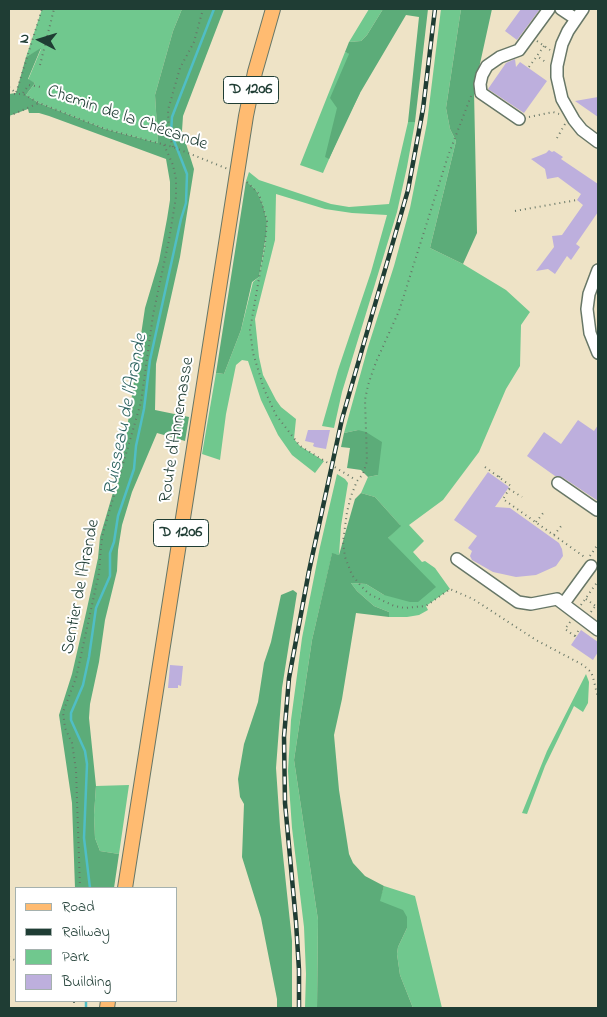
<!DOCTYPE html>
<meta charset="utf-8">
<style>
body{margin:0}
#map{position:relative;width:607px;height:1017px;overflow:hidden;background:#eee3c6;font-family:"Indie Flower",sans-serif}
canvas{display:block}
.frame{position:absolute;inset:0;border:10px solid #1f3d34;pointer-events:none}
.legend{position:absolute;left:15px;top:887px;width:162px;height:115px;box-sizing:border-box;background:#fff;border:1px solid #a5b1ae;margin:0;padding:6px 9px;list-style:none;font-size:15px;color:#1f3d34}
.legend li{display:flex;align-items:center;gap:10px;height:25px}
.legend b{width:25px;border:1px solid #a5b1ae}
.north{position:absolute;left:15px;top:15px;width:50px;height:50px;-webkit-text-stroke:4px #fff;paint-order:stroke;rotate:275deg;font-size:14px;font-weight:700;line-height:20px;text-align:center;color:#1f3d34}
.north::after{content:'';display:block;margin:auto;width:18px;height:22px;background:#1f3d34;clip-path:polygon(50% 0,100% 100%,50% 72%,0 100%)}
</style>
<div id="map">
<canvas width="607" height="1017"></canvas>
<div class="frame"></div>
<ul class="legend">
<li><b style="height:6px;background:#ffbb71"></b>Road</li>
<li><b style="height:6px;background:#1f3d34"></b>Railway</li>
<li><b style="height:14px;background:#70c88e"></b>Park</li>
<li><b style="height:14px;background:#bdafdd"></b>Building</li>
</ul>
<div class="north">N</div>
</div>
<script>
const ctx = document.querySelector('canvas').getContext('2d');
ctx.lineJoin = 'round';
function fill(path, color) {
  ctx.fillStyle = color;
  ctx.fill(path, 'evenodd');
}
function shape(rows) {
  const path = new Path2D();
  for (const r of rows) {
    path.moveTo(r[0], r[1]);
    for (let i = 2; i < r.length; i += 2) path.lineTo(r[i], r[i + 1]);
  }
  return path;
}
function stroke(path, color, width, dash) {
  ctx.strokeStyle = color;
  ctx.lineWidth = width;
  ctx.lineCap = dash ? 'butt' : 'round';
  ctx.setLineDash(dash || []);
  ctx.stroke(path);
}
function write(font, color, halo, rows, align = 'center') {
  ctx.font = font + ' "Indie Flower",sans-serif';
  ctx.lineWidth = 4;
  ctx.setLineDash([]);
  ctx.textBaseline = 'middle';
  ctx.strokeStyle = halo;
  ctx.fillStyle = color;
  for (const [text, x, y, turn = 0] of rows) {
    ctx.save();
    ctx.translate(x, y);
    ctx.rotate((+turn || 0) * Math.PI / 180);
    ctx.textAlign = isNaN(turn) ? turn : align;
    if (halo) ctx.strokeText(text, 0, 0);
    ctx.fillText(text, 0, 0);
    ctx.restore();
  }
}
fill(shape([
 [42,9,182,9,173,31,155,95,158,143,105,129,39,103,26,95,35,83,28,80,41,49,26,57],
 [369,9,383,9,367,35,361,41,349,42],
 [441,9,461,9,446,108,450,129,456,141,430,248,463,264,506,290,530,312,521,325,520,366,506,389,479,452,443,500,409,525,424,541,413,552,422,562,425,561,435,568,450,589,426,606,428,610,419,615,407,617,389,617,389,612,374,606,357,591,351,583,366,584,384,595,388,538,400,525,375,497,361,493,368,477,378,475,358,430,344,433,368,347,394,266,410,208,427,123],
 [345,52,350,54,360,93,343,127,323,173,300,165],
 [408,122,415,122,407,167,397,212,342,392,334,428,322,426,338,370,371,272,387,215,352,213,325,209,276,194,275,240,255,319,259,357,263,375,276,400,281,407,296,419,294,439,300,446,324,461,315,473,292,455,278,435,261,400,248,361,242,360,236,365,226,414,220,460,202,454,216,373,224,374,241,330,253,282,259,277,265,244,267,221,263,205,256,190,246,181,249,172,259,180,331,204,349,207,389,204],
 [337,474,345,479,348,483,341,526,339,555,332,554,312,640,294,760,318,920,317,1008,305,1008,306,974,304,927,292,828,288,771,291,720,302,638,320,547],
 [586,674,589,682,588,703,583,712,574,706,545,766,527,814,522,813,547,751],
 [129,785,119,854,100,851,95,838,94,815,96,786],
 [384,886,415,896,442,1008,413,1008,400,975,397,954,398,947,407,928,379,901]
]), '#70c88e');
fill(shape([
 [182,9,224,9,183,116,182,131,194,169,180,257,156,364,155,410,189,417,185,441,157,433,132,492,122,525,118,550,117,571,105,620,99,662,90,704,89,718,96,786,94,815,95,838,100,851,119,854,114,888,75,888,72,803,59,715,72,674,86,613,98,558,100,537,122,462,145,308,159,261,167,219,170,200,170,182,166,159,49,116,39,113,29,113,28,109,9,116,9,94,16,93,26,57,41,48,28,79,35,83,26,95,39,103,105,129,158,143,155,95,173,31],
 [383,9,428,9,415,122,408,122,419,17,406,15,360,93,329,159,325,157,337,108,330,98,349,54,345,52,349,42,361,41,367,35],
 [461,9,492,9,474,91,477,233,463,264,430,248,456,141,450,129,446,108],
 [246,181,256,190,263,205,267,221,266,236,259,277,252,282,241,330,224,374,216,373],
 [358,430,366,432,382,442,378,475,368,477,361,470,347,468,350,448,341,447,344,433],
 [361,493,375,497,401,526,388,538,436,587,418,602,410,602,384,595,366,584,351,583,357,591,374,606,389,612,389,617,356,613,342,699,334,735,339,790,349,854,353,863,365,876,384,886,380,901,403,910,407,917,407,928,398,947,397,954,400,975,413,1008,317,1008,318,920,294,760,312,640,332,553,339,555,355,499],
 [293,590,297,593,282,688,276,768,280,827,292,941,292,1008,277,1008,277,999,261,918,242,857,244,804,240,797,238,779,244,744,258,702,264,663,271,642,281,595]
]), '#5cac79');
stroke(shape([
 [90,888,84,838,87,764,85,751,71,720,71,713,83,685,89,657,96,608,110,576,110,553,114,542,118,516,134,469,136,446,144,409,150,360,181,219,186,203,187,174,171,133,172,117,214,9],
 [86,1001,86,1008]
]), '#50bec5', 2.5);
fill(shape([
 [521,9,540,9,517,40,505,31],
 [515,59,516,67,520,62,547,81,524,113,488,89,506,63],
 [598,97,598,117,575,101],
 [549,150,552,152,554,151,563,157,561,159,598,184,598,212,576,244,580,247,571,260,567,256,555,274,548,269,536,271,554,247,552,236,562,235,583,205,577,200,581,194,558,177,547,179,545,169,531,159,546,153],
 [578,420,594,431,598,425,598,501,562,477,555,476,527,456,544,432,561,444],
 [308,430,330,430,326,449,315,447,313,446,314,443,305,441],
 [488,472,509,487,495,507,510,508,559,543,562,549,563,556,556,566,536,575,516,577,493,572,472,560,470,556,472,551,468,548,477,536,454,520],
 [581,630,598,642,598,652,593,660,571,645],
 [170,665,183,666,181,686,178,685,178,688,168,688]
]), '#bdafdd');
const minor = shape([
 [561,9,576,19],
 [583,9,568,31,562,44,557,66,557,77,562,99,574,120,582,130,598,142],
 [519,119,481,93,480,84,482,75,487,66,500,57,519,50,549,9],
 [598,270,589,294,587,309,590,333,598,353],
 [558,483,597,510,598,508],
 [457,559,518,602,531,604,557,599,598,630],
 [564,603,591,566]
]);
const major = shape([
 [125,888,246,116,255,72,273,9],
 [107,1008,108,1001]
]);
stroke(minor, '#677767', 14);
stroke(major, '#677767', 16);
stroke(shape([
 [537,41,550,50],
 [544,46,537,56,547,63],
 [40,65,54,9],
 [529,67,537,56],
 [9,87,16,93,42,9],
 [23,93,29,85,41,87],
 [9,94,23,94,39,103,105,129,173,147,228,169],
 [471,96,448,156,399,311,376,362,368,385,365,400,367,461,363,474,357,481,351,496,347,512,343,542,345,557,352,575,361,586,369,594,394,606,405,608,426,606,450,589,473,599,536,640,583,665,591,672,593,677,598,698],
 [9,116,39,103],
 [529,117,553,112,559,114],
 [557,138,565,124],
 [173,147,169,135,168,110,180,68,194,42,203,9],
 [247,182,259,194,267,221,265,244,250,330,253,353,264,389,276,415,300,446,356,480],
 [515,211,577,200],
 [485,467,511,486,503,499,586,558],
 [499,477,502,473],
 [509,489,522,497],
 [536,522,544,512],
 [554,535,562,525],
 [590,556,598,544],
 [586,599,597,607],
 [581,605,598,581],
 [591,612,596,605],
 [570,622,565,629,576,637],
 [575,636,580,628],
 [80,888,76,770,72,743,65,728,63,712,76,678,99,573,101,546,103,533,141,402,153,315,169,240,176,197,176,179,173,165,164,145],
 [9,957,16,961],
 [74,1008,74,1001]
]), '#677767', 2, [1, 4]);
stroke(minor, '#fff', 11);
stroke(major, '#ffbb71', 14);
const rail = shape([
 [299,1008,299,970,296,922,285,803,284,737,289,678,309,571,342,419,408,190,423,109,435,9]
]);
stroke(rail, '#1f3d34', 4.5);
stroke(rail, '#fff', 2.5, [8]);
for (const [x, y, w] of [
 [251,90,55],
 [181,533,55]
]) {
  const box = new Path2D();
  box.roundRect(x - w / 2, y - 13.5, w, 27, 4);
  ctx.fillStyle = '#fff';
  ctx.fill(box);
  stroke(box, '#1f3d34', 1);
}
write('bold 16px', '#1f3d34', null, [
 ["D 1206",251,90],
 ["D 1206",181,533]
]);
write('18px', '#1f3d34', '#fff', [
 ["Chemin de la Chécande",127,119,19],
 ["Route d'Annemasse",178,430,-81],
 ["Sentier de l'Arande",82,587,-79]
]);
write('italic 19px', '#2e6460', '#fff', [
 ["Ruisseau de l'Arande",127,415,-79]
]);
</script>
